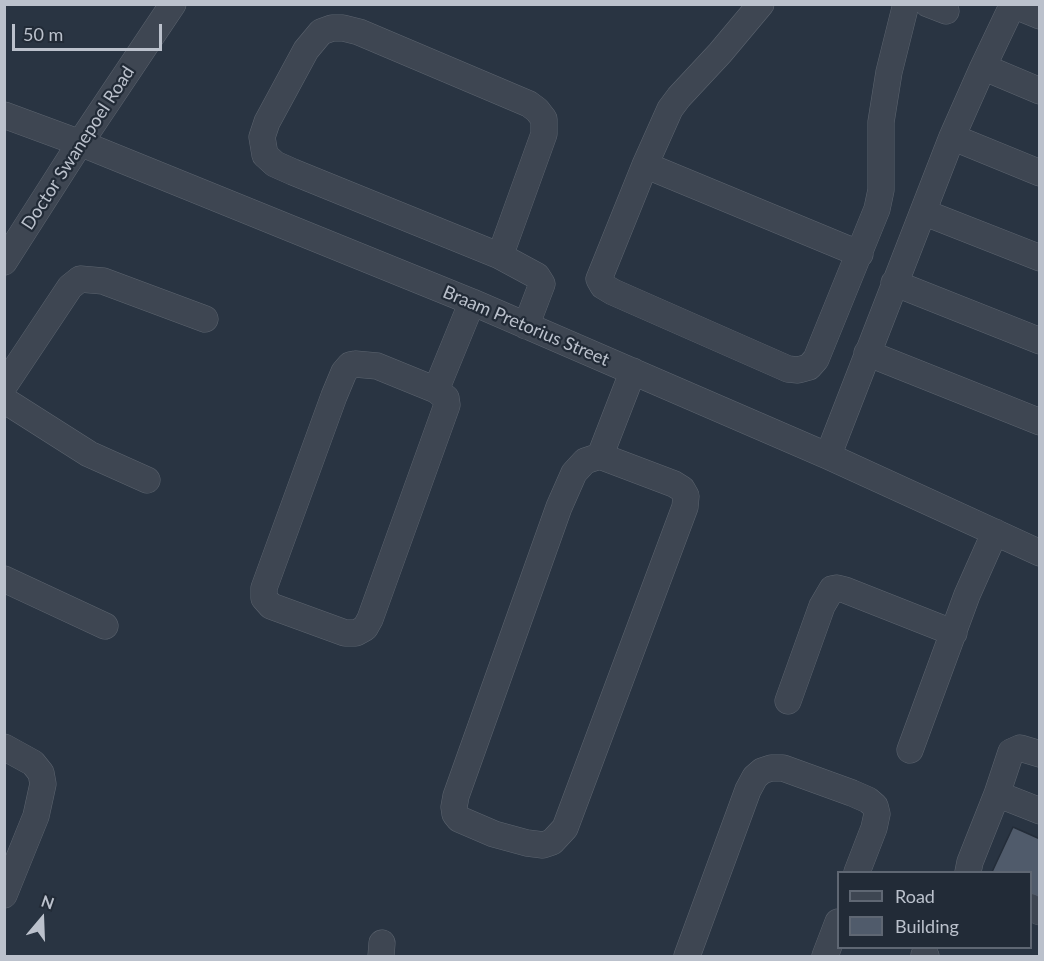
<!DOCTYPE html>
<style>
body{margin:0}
#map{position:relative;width:1044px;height:961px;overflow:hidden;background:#293442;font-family:Lato,sans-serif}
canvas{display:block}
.frame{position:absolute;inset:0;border:6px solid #bbc1cc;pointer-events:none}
.legend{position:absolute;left:837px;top:871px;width:195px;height:78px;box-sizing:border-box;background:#222b37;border:2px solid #5f6773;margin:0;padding:8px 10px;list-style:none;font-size:18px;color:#bbc1cc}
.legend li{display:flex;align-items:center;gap:12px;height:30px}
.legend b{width:30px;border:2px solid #5f6773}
.north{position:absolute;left:12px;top:889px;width:60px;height:60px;-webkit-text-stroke:4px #222b37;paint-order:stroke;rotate:19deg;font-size:16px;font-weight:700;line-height:24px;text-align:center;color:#bbc1cc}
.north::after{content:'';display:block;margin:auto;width:21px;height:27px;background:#bbc1cc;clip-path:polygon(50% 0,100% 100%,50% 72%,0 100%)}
.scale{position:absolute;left:12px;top:24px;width:150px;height:27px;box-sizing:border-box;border:3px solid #bbc1cc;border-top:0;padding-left:8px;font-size:18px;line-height:21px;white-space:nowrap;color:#bbc1cc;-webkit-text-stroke:4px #222b37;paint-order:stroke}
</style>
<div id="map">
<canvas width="1044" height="961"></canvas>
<div class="frame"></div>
<ul class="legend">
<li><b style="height:8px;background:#3e4652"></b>Road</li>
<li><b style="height:16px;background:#505b6b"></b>Building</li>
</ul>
<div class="north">N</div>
<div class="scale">50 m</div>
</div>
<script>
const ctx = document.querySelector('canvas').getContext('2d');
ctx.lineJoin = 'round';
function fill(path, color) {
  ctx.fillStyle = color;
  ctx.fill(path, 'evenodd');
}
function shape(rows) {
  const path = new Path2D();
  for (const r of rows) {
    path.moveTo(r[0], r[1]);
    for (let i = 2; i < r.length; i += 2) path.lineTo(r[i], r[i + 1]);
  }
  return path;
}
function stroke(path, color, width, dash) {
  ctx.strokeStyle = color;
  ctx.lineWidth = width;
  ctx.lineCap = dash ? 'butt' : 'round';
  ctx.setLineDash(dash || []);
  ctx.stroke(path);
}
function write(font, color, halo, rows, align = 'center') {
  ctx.font = font + ' Lato,sans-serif';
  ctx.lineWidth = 4.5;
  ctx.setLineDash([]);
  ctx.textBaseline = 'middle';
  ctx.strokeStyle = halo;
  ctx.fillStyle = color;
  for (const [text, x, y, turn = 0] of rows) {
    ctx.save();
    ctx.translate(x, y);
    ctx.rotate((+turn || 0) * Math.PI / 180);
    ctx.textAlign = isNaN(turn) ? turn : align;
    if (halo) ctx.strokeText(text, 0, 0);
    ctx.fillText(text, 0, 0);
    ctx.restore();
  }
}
const building = shape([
 [1013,827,1040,839,1040,901,1030,897,1030,872,992,872,1013,827]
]);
fill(building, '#505b6b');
stroke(building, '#242d39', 1.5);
const minor = shape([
 [761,4,720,53,679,97,670,109,645,165,599,279,603,286,613,292,788,369,798,370,809,367,816,359,877,209,881,190,881,122,889,72,906,4],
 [928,4,946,11],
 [1013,5,1040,16],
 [983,67,1040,91],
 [4,115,80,143,472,302,828,456,1040,553],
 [952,137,1040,173],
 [645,165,860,254],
 [923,212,1040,258],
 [500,256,544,134,544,119,537,110,529,104,359,32,343,28,332,28,321,32,306,50,267,122,262,137,265,155,275,164,293,172,500,256,537,276,542,284,526,326],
 [4,262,80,143,173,4],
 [894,283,1040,341],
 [867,353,1040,422],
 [355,364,377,366,436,390,446,398,447,405,370,619,365,628,356,633,345,633,271,606,264,598,264,588,334,396,344,372,350,365,355,364],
 [4,386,70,287,80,279,103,281,205,319],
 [436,390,472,302],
 [4,400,89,454,147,480],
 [600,456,674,484,682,489,686,496,685,507,565,828,552,842,543,845,527,843,494,834,459,819,455,814,454,807,456,796,559,507,574,473,585,461,600,456],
 [600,456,633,371],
 [828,456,952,137,983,67,1013,4],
 [4,579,105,626],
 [788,701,822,606,832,589,837,588,845,590,954,633],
 [4,747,33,763,41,773,43,784,36,816,4,895],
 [910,750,967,595,995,532],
 [997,794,1040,811],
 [968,872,970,862,997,794,1011,752,1020,748,1040,754],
 [1030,907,1040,912],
 [924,955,926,956],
 [381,956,382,943],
 [687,956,748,790,755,777,762,771,771,768,783,768,852,793,868,800,875,806,877,814,874,828,857,872],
 [825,956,838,922]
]);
stroke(minor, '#5c646f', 27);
stroke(minor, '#3e4652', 26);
write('18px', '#bbc1cc', '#222b37', [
 ["Doctor Swanepoel Road",78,148,-57],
 ["Braam Pretorius Street",526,326,23]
]);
</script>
